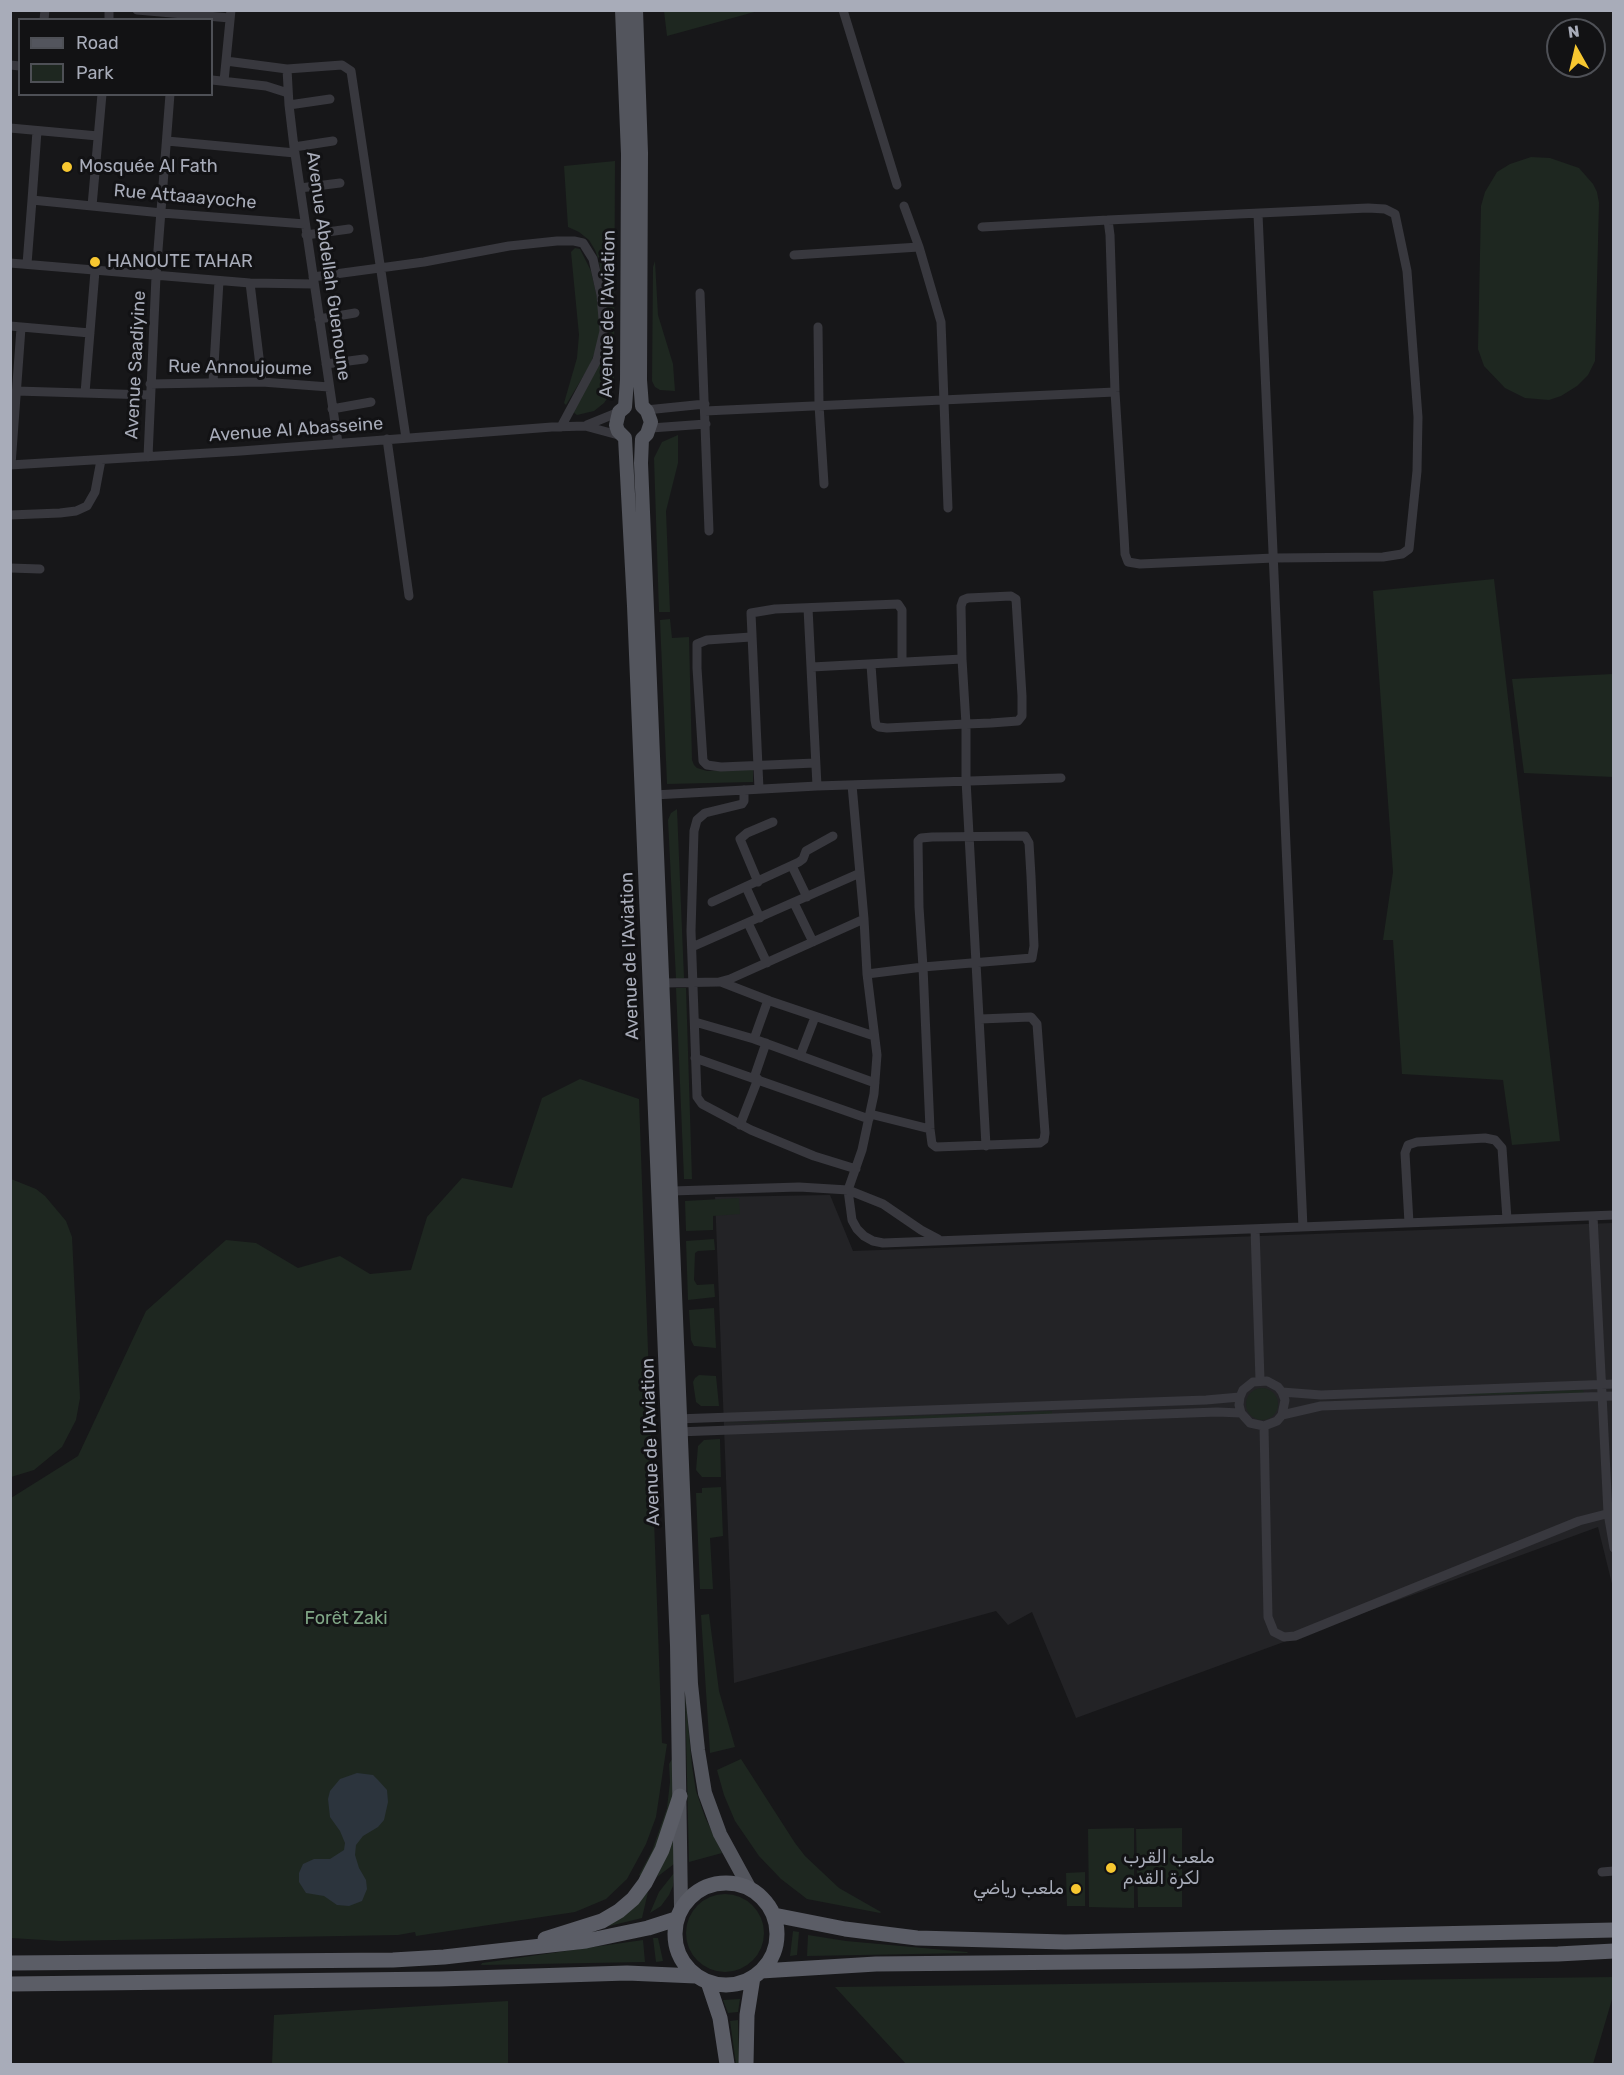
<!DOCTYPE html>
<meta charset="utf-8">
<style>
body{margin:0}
#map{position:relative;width:1624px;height:2075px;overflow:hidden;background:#171719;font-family:Rubik,sans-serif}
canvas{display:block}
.frame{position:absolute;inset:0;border:12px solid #a8acb9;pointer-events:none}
.legend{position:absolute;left:18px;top:18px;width:195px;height:78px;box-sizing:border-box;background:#121214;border:2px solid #4e5056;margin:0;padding:8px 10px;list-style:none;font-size:18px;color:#a8acb9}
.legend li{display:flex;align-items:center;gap:12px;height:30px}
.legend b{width:30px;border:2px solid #4e5056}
.north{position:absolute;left:1546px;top:18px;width:60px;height:60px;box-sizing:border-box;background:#121214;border:2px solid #4e5056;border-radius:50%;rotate:352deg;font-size:16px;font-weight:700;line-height:24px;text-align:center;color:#a8acb9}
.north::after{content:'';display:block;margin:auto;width:21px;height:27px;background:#f7c730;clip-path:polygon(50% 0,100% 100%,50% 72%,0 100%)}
</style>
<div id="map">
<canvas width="1624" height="2075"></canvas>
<div class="frame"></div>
<ul class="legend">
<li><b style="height:8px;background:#53555d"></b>Road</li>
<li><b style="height:16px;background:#1e2720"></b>Park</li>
</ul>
<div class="north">N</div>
</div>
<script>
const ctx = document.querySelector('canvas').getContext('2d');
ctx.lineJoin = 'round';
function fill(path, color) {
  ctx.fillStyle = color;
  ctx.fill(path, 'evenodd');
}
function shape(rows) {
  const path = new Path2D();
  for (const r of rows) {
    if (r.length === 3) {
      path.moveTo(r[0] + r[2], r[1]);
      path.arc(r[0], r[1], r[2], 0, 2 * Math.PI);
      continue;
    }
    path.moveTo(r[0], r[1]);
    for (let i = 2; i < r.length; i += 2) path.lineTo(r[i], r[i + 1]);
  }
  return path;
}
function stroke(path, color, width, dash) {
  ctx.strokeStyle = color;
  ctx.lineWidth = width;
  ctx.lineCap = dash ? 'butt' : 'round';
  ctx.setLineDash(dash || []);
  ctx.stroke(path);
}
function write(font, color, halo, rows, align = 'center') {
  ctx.font = font + ' Rubik,Vazirmatn,sans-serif';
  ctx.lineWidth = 6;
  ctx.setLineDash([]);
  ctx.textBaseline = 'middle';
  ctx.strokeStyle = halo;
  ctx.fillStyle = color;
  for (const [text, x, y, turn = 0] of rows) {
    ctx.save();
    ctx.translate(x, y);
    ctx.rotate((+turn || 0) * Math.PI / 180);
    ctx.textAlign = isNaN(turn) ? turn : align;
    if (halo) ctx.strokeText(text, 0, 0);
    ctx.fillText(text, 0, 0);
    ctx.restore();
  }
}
fill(shape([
 [830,1195,853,1251,1613,1223,1613,1588,1598,1527,1076,1718,1032,1612,1008,1625,996,1611,734,1683,715,1197]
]), '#232326');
fill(shape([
 [664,11,664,10,758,11,667,36],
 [1531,157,1550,158,1579,168,1593,184,1597,192,1599,203,1595,361,1588,375,1577,386,1561,396,1549,400,1525,398,1505,388,1484,366,1478,349,1481,206,1485,192,1497,172,1510,164],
 [615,161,614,380,611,393,604,403,594,411,577,415,573,412,603,355,607,338,608,319,599,261,595,250,589,240,579,232,568,227,564,166],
 [575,248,580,249,591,271,599,306,601,327,597,347,590,365,566,405,564,403,577,358,579,335,571,252],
 [655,261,658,315,673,364,675,391,660,390,655,387,652,381,653,267],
 [678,435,678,463,666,511,670,612,659,612,654,458,662,442],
 [1494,579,1560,1141,1512,1145,1503,1080,1402,1074,1393,940,1383,940,1393,872,1373,591],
 [670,619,672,638,689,637,692,760,694,765,697,768,707,771,753,769,753,782,667,784,660,620],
 [1613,674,1613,777,1524,773,1512,679],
 [677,809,684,978,676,979,668,820,671,813],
 [676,988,686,988,692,1179,684,1179],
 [580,1079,639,1099,662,1743,667,1744,656,1817,646,1844,627,1879,606,1899,575,1912,416,1936,415,1932,398,1935,60,1941,11,1938,11,1498,78,1456,146,1311,226,1240,256,1243,298,1268,340,1256,370,1274,411,1270,427,1217,462,1178,512,1188,542,1098],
 [11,1179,36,1189,45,1196,66,1221,72,1237,80,1398,76,1420,62,1447,34,1470,11,1477],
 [739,1198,740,1214,713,1216,713,1230,686,1231,685,1201],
 [714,1239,715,1250,698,1251,695,1253,694,1280,697,1285,714,1284,715,1297,688,1300,686,1241],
 [714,1308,716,1348,694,1346,691,1340,689,1310],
 [699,1375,716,1376,719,1406,701,1406,696,1402,693,1382,695,1378],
 [1262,1404,16],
 [1583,1390,1584,1393,1467,1395,1470,1393],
 [1052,1411,1052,1414,888,1420,722,1423],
 [720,1439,721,1477,702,1477,696,1470,698,1446,704,1440],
 [721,1487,723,1536,710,1538,713,1589,700,1589,696,1493,702,1493,702,1488],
 [709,1614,719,1691,735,1747,710,1753,701,1615],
 [685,1692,692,1766,696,1791,705,1817,722,1853,689,1862],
 [674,1756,673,1794,668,1819,642,1877,639,1875,652,1851,667,1808,670,1782,669,1764],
 [741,1759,795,1843,805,1856,839,1888,881,1912,880,1913,807,1899,781,1879,759,1856,735,1821,724,1795,717,1770],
 [1134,1828,1134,1908,1089,1907,1088,1829],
 [1182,1828,1182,1907,1138,1907,1136,1829],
 [674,1841,674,1864,657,1877,672,1842],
 [1085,1872,1085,1906,1067,1906,1066,1873],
 [674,1873,673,1886,669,1895,661,1906,650,1913,659,1892],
 [648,1892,642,1918,601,1928,627,1914],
 [725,1933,39],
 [793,1931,799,1932,797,1955,790,1956],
 [808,1935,846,1941,967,1952,968,1953,807,1956],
 [653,1938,658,1938,663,1961,656,1962],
 [643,1940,645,1962,481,1965,482,1963],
 [1614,1977,1613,1996,1593,2064,906,2064,835,1987],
 [740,1999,738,2012,728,2013,723,2000],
 [508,2001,508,2064,272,2064,274,2015],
 [738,2020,739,2064,736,2064,730,2021]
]), '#1e2720');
fill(shape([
 [357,1773,373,1775,378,1780,387,1790,388,1802,384,1820,378,1827,363,1836,356,1845,355,1855,359,1868,366,1880,367,1889,362,1901,349,1906,337,1905,324,1896,306,1893,299,1882,299,1873,303,1864,314,1859,330,1859,344,1850,345,1843,340,1831,330,1817,328,1799,330,1791,340,1779]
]), '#2c343d');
stroke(shape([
 [137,10,230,18],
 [843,10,897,185],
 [44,20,45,10],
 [109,20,109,10],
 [226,61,287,69,342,65,351,71,406,438],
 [10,65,20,66],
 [287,69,289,105,294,147,338,443],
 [212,80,266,86,288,93],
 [224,81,231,10],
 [289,105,330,99],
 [10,128,98,136],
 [167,141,295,153],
 [294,147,333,141],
 [300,188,340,183],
 [32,200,37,131],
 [92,206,102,94],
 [904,206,919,247],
 [1368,208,1385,209,1395,214,1407,271,1418,417,1417,471,1409,549,1402,554,1383,557,1274,558,1140,564,1128,562,1125,554,1124,535,1115,392,1110,235,1108,220,1368,208],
 [1258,214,1303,1227],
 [982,227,1108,220],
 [306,235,349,229],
 [794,255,919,247,941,322,948,508],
 [10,263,250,283,314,284],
 [27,264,32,200,162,213,305,224],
 [313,277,424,262,509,246,557,241,574,241,583,243,593,259,601,295,604,331,597,360,561,427],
 [250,283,262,382],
 [700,293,709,531],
 [319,319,355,313],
 [10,326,90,333],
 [818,327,819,405,824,484],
 [326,364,364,359],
 [213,382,219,281],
 [150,384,262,382,329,387],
 [16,391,150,395],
 [85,393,95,271],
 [332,409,371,402],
 [646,410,705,404],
 [705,411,1115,392],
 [587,425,619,412],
 [651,428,706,424],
 [387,439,409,596],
 [148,457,156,276,170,94],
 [10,465,241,451,552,427,585,426,622,436],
 [11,465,21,328],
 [10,515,60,513,76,511,87,506,95,492,101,460],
 [10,568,40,569],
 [808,608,817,786],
 [751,637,707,640,697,644,697,668,703,761,707,765,721,767,815,763],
 [871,665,875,720,876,725,879,727,887,728,966,724,991,723,1018,721,1022,716,1022,696,1016,599,1011,596,968,598,963,600,961,606,962,659,966,724,966,780,986,1146],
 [812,667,962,659],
 [852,785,864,919,867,974,877,1055,874,1094,862,1150,848,1190,852,1220,857,1229,864,1236,873,1241,883,1243,1614,1215],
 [759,789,751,613,775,609,898,604,902,610,902,662],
 [744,790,744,801,742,804,705,813,697,820,694,831,691,931,697,1097,702,1104,751,1130,814,1156,856,1169],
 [654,795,817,786,1061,778],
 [792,866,807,897],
 [758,882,740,839,747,833,773,822],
 [746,887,760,918],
 [712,902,799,862,803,859,806,851,833,836],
 [794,903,813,942],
 [748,923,767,963],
 [692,947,860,873],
 [867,974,923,967,1032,958,1034,946,1031,876,1029,843,1025,836,932,837,921,838,918,841,919,907,923,967,930,1129,932,1144,936,1147,1040,1143,1044,1140,1045,1133,1037,1024,1031,1017,980,1019],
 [721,982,770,1001,874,1036],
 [664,983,719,982,730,979,864,919],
 [695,1022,754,1039,875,1083],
 [754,1039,768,1000],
 [800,1056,815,1017],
 [695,1058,869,1119],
 [754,1078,766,1043],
 [870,1114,930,1129],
 [740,1125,758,1079],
 [672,1191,799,1187,848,1190,883,1204,921,1230,938,1239],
 [1593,1216,1608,1513,1614,1548],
 [1409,1223,1405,1153,1408,1145,1417,1142,1485,1138,1495,1140,1502,1148,1507,1219],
 [1255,1229,1260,1380],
 [1282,1392,1321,1395,1614,1384],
 [1282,1415,1321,1406,1614,1396],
 [676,1419,1206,1400,1240,1397],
 [1264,1426,1268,1617,1274,1632,1284,1637,1295,1636,1579,1521,1614,1512],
 [677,1432,1217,1412,1241,1413,1250,1423,1264,1426,1277,1421,1282,1415,1285,1400,1282,1392,1278,1387,1267,1381,1253,1382,1243,1390,1240,1397,1239,1405,1241,1413],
 [1602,1872,1614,1871]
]), '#38383e', 9);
stroke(shape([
 [622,10,628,154,627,380,625,407,619,412,616,425,618,431,625,438,634,606,677,1645,681,1907],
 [636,10,641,153,640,380,642,406,647,411,651,422,647,434,642,439,641,463,691,1684,698,1750,705,1793,720,1834,750,1889]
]), '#53555d', 14);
stroke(shape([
 [726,1934,51],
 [774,1915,845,1929,917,1938,1065,1942,1614,1930],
 [545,1939,602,1921,619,1911,633,1899,645,1883,662,1850,680,1796],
 [10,1963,393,1960,444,1957,586,1941,648,1928,676,1919],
 [761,1971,876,1964,1188,1961,1558,1954,1614,1951],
 [708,1982,720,2018,727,2064],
 [10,1984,440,1979,627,1973,696,1976],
 [746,2064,747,2015,753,1977]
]), '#5b5d66', 15);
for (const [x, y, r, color] of [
 [67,167,6,"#f7c730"],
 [95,262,6,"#f7c730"],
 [1111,1868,6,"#f7c730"],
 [1076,1889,6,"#f7c730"]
]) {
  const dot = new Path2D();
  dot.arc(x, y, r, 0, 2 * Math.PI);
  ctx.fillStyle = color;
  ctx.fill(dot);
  stroke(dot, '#121214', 2);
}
write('18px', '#a8acb9', '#121214', [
 ["Mosquée Al Fath",79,167],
 ["HANOUTE TAHAR",107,262],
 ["ملعب القرب",1123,1858],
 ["لكرة القدم",1123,1879],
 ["ملعب رياضي",1064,1889,"right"]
], 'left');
write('18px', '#a8acb9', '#121214', [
 ["Rue Attaaayoche",185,197,5],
 ["Avenue Abdellah Guenoune",328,266,82],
 ["Avenue de l'Aviation",608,314,-89],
 ["Avenue Saadiyine",136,365,-87],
 ["Rue Annoujoume",240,368,1],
 ["Avenue Al Abasseine",296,430,-4],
 ["Avenue de l'Aviation",630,956,-92],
 ["Avenue de l'Aviation",651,1442,-92]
]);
write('18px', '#7fa585', '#121214', [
 ["Forêt Zaki",346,1619]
]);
</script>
